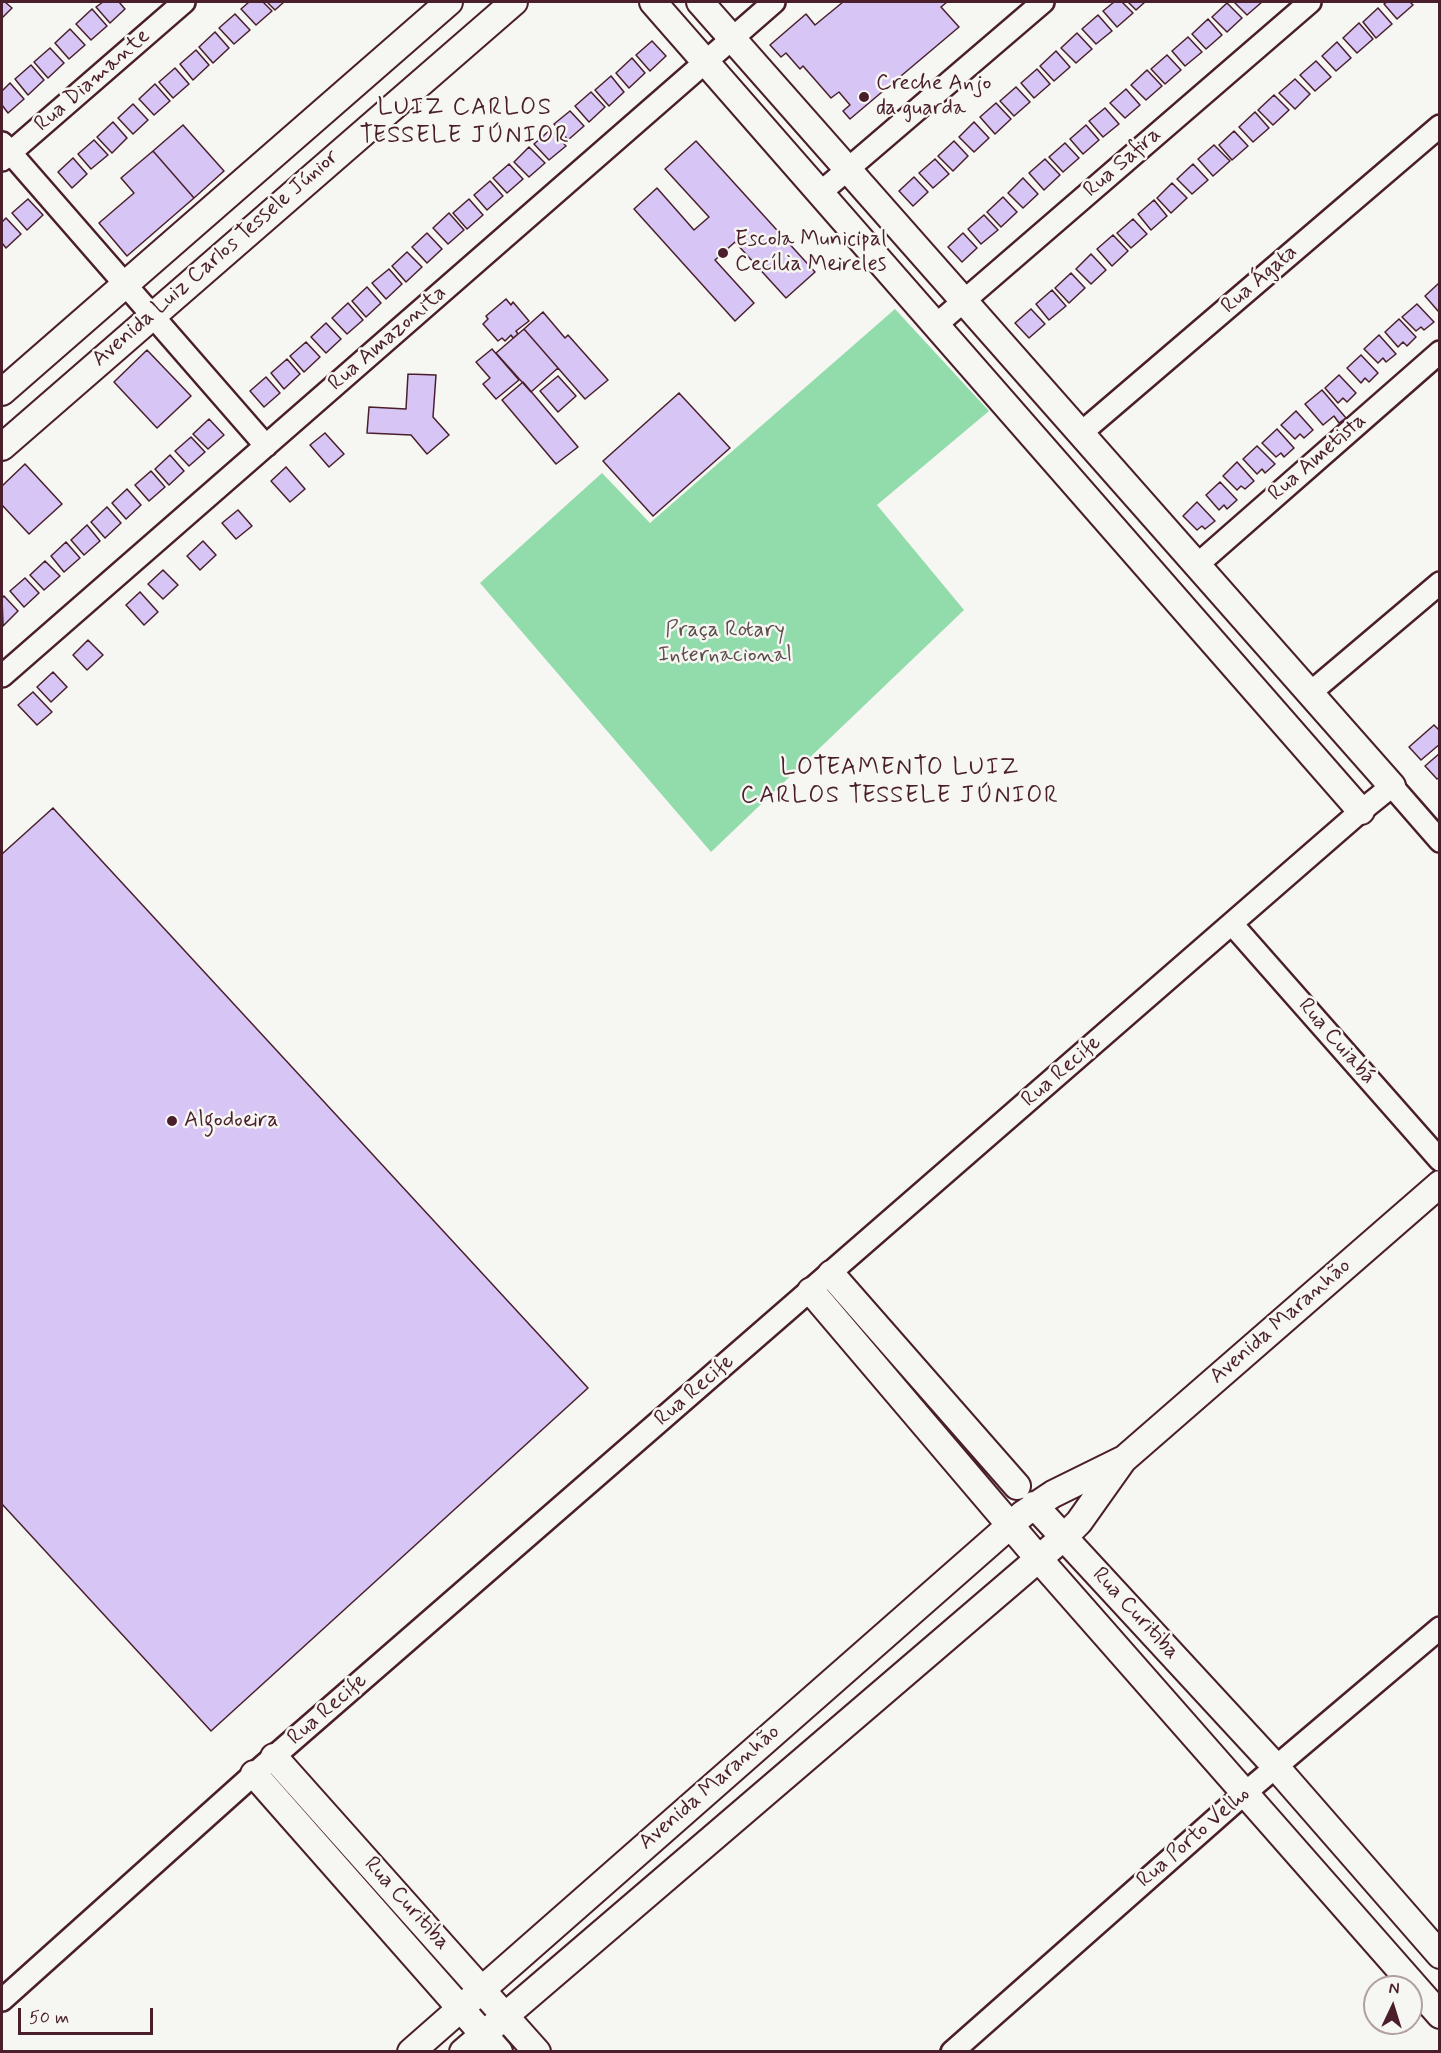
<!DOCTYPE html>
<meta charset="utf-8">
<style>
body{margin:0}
#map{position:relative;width:1441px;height:2053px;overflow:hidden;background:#f6f6f2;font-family:Mynerve,sans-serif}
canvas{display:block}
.frame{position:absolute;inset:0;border:3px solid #4a1f2b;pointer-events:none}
.north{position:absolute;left:1363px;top:1975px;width:60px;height:60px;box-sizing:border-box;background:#f6f6f2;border:2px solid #b1a0a2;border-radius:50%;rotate:4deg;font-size:16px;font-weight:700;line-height:24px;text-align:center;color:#4a1f2b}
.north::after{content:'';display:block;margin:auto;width:21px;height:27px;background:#4a1f2b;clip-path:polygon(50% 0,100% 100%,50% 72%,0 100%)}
.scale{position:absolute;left:18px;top:2008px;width:135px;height:27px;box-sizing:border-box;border:3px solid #4a1f2b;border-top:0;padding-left:8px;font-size:18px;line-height:21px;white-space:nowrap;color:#4a1f2b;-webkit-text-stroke:4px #f6f6f2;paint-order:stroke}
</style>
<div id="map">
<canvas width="1441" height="2053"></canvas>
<div class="frame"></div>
<div class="north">N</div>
<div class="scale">50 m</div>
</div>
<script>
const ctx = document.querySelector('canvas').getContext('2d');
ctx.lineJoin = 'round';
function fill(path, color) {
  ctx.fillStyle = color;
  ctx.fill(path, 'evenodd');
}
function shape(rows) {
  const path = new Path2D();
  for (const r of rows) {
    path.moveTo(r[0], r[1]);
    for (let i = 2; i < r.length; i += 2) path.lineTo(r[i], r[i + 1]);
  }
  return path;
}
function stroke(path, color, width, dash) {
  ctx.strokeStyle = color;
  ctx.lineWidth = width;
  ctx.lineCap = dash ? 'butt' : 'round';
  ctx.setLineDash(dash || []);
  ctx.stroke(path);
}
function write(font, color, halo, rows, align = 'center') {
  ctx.font = font + ' Mynerve,sans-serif';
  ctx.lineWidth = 5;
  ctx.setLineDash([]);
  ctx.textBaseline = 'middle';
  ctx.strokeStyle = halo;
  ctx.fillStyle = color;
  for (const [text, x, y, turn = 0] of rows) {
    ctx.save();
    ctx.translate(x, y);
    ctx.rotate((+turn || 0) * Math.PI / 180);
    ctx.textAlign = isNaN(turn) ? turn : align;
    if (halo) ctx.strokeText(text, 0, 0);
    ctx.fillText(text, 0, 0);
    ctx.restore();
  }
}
fill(shape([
 [895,309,989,411,877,505,964,610,711,852,480,583,602,473,650,523]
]), '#92dcab');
const building = shape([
 [2,2,5,2,12,8,2,18,2,2],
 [103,2,119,2,125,9,110,23,96,7,103,2],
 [249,2,263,2,272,11,256,25,241,9,249,2],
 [267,2,284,2,275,10,267,2],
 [843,2,947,2,941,7,959,27,850,119,843,111,850,105,839,92,831,98,803,66,800,69,786,53,781,57,770,45,806,14,815,25,843,2],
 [1114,2,1122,2,1133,13,1117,27,1103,11,1114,2],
 [1128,2,1145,2,1136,10,1128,2],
 [1234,2,1262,2,1247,15,1234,2],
 [1387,2,1410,2,1413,5,1397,19,1384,4,1387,2],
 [1227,3,1242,18,1227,32,1212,17,1227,3],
 [1378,8,1392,24,1376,38,1363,22,1378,8],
 [92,9,107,26,91,40,76,24,92,9],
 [235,14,250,30,234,44,219,28,235,14],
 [1098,15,1112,31,1096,44,1082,29,1098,15],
 [1208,19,1222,35,1206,49,1192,34,1208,19],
 [1359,23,1373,39,1357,53,1343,38,1359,23],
 [70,29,85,45,69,59,55,43,70,29],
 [215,32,229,48,213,63,199,47,215,32],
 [1077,33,1092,49,1076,63,1061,48,1077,33],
 [1188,37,1202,52,1185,66,1172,51,1188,37],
 [652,41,666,56,650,71,636,55,652,41],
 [1337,42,1351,58,1336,71,1322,56,1337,42],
 [50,48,64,63,48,78,34,62,50,48],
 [196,50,209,65,193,80,180,64,196,50],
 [1056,51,1070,67,1054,81,1040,66,1056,51],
 [1167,55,1181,70,1165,84,1151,69,1167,55],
 [632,58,645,73,629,88,616,73,632,58],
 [1316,61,1331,77,1315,91,1300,75,1316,61],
 [31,65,44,80,28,95,15,79,31,65],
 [175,68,189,84,173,98,159,82,175,68],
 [1037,69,1050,84,1034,98,1021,83,1037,69],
 [1147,70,1162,86,1146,100,1131,85,1147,70],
 [611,76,624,92,609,106,595,90,611,76],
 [1295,79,1310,94,1295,109,1279,93,1295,79],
 [10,83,24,99,8,113,2,105,2,91,10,83],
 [155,84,170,101,154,115,139,99,155,84],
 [1016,87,1030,102,1014,116,1000,101,1016,87],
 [1126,89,1140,105,1125,118,1110,103,1126,89],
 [591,92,605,107,589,122,575,106,591,92],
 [1274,95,1289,110,1273,125,1258,110,1274,95],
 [996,103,1011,119,995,134,980,117,996,103],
 [133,104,148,120,133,134,118,118,133,104],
 [1105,108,1119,124,1103,137,1089,121,1105,108],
 [570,111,584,126,568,140,554,124,570,111],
 [1255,112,1269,128,1253,142,1239,127,1255,112],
 [113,122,127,138,112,153,97,137,113,122],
 [974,122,989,138,974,152,959,137,974,122],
 [183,125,224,171,194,198,153,151,183,125],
 [1086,125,1099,140,1083,154,1070,139,1086,125],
 [551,129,566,146,549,160,534,144,551,129],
 [1234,131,1248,146,1232,160,1219,145,1234,131],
 [94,140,108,155,91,169,78,154,94,140],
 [696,141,815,272,786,298,735,242,715,260,754,303,735,321,634,209,657,188,694,230,709,217,665,169,696,141],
 [954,141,968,156,953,171,938,156,954,141],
 [1065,143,1079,158,1063,172,1049,157,1065,143],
 [1214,145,1230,161,1213,176,1198,159,1214,145],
 [529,147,545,163,529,177,514,162,529,147],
 [153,151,194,198,127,256,99,223,134,193,121,178,153,151],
 [73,158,87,174,72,188,58,172,73,158],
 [935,159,949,174,933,188,919,173,935,159],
 [1045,159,1060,175,1044,190,1029,173,1045,159],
 [509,164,523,179,507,193,493,178,509,164],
 [1193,164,1208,180,1192,194,1177,179,1193,164],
 [914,177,928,192,913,206,899,191,914,177],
 [1023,178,1038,194,1023,208,1008,193,1023,178],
 [490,181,503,196,487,210,474,195,490,181],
 [1172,183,1187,198,1171,213,1157,198,1172,183],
 [1003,197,1017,212,1001,227,987,212,1003,197],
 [28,199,43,215,27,230,12,213,28,199],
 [469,199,483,215,467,229,453,213,469,199],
 [1154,200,1167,216,1151,230,1138,214,1154,200],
 [449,213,464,230,448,244,433,228,449,213],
 [984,215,998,230,981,244,968,229,984,215],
 [6,218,21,234,6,248,2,243,2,222,6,218],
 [1133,219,1147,234,1131,248,1117,233,1133,219],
 [427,233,442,249,427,263,412,247,427,233],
 [963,233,977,248,962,262,948,247,963,233],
 [1113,235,1128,251,1112,266,1097,249,1113,235],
 [407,252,422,267,406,282,392,266,407,252],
 [1091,254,1106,270,1091,284,1076,269,1091,254],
 [389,269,402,284,386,299,372,283,389,269],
 [1071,273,1085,288,1069,303,1055,288,1071,273],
 [1439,283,1440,310,1438,311,1425,296,1439,283],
 [367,287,381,303,366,317,352,301,367,287],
 [1052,290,1066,306,1049,320,1036,304,1052,290],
 [506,299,511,305,513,302,529,321,516,331,518,334,513,338,511,335,505,341,502,338,498,341,483,324,488,319,486,316,506,299],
 [348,303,363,320,347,334,332,318,348,303],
 [1417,304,1434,322,1424,330,1421,327,1416,331,1402,317,1417,304],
 [1031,309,1045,324,1029,338,1015,323,1031,309],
 [543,312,565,338,568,335,608,380,585,399,524,329,543,312],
 [1399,319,1416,337,1407,346,1403,342,1398,347,1385,332,1399,319],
 [326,323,341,339,326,353,311,337,326,323],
 [524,329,558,368,531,392,496,353,524,329],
 [1379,335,1396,354,1386,362,1383,358,1378,363,1364,349,1379,335],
 [306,342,320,357,304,372,290,356,306,342],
 [492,349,519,380,496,399,483,384,490,378,476,362,492,349],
 [147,350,191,396,157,428,114,382,147,350],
 [1361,355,1378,373,1369,382,1365,378,1361,383,1347,368,1361,355],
 [287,359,300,374,284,389,271,373,287,359],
 [408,374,436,375,433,417,449,435,427,454,411,435,367,433,369,407,406,409,408,374],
 [1339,375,1356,393,1347,402,1343,398,1338,403,1325,388,1339,375],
 [558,376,576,396,558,412,540,391,558,376],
 [266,377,280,393,264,407,250,391,266,377],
 [523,382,578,447,556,464,502,400,523,382],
 [1322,390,1346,418,1339,423,1334,416,1323,425,1305,404,1322,390],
 [679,393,730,448,653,516,603,461,679,393],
 [1296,411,1313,430,1304,438,1300,434,1295,439,1281,425,1296,411],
 [209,419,224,435,208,449,193,434,209,419],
 [1277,429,1294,448,1284,457,1281,453,1276,457,1262,443,1277,429],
 [325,433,344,454,329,467,310,445,325,433],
 [191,437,205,452,189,466,175,451,191,437],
 [1257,446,1275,464,1265,473,1262,469,1257,474,1243,459,1257,446],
 [170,455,184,471,169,485,155,469,170,455],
 [1237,462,1254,481,1245,489,1241,486,1237,490,1223,476,1237,462],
 [25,464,62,504,29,534,2,505,2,486,25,464],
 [286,467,305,489,290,502,271,481,286,467],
 [151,471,165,487,149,501,135,485,151,471],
 [1220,482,1237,500,1227,509,1224,505,1219,510,1206,495,1220,482],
 [127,489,141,505,126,519,112,503,127,489],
 [1197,502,1215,521,1205,529,1202,526,1197,530,1183,516,1197,502],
 [107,507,121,523,105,538,91,522,107,507],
 [238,510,252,526,236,539,222,523,238,510],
 [87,525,100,541,84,555,71,540,87,525],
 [203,541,216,555,200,570,187,556,203,541],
 [66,542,80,558,64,572,51,556,66,542],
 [45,561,60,576,44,590,30,575,45,561],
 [163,570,178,585,163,599,148,584,163,570],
 [25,578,39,593,24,607,10,591,25,578],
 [140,592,158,612,144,625,126,605,140,592],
 [4,596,18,611,3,626,2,598,4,596],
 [88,640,103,655,87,670,73,655,88,640],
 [53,672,67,687,51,702,37,687,53,672],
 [33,692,52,712,37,725,18,705,33,692],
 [1434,725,1440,731,1440,744,1421,760,1409,747,1434,725],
 [1440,753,1440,777,1437,779,1425,766,1440,753],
 [53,808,588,1388,211,1731,2,1504,2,854,53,808]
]);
fill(building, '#d7c5f6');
stroke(building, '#4a1f2b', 1.5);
const minor = shape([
 [2,143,266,446],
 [2,160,184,2],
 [820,193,1043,2],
 [936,325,1310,2],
 [1081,433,1440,126],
 [1197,565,1440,352],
 [2,676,774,2],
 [1310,693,1440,583],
 [1232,924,1440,1160],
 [2,2000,254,1774,1361,811,1392,786,1440,841],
 [952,2052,1245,1793,1440,1628]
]);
const tertiary = shape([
 [653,2,1361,811],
 [700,2,1392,786],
 [2,392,449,2],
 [2,447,514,2],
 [831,1274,1017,1486],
 [811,1291,1038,1558,1440,2015],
 [1034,1505,1276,1767,1440,1955],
 [274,1757,537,2052],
 [254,1774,499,2052],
 [411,2052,1023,1514,1053,1494,1122,1460],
 [463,2052,1064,1537,1079,1522,1123,1460,1440,1184]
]);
stroke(minor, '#4a1f2b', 26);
stroke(tertiary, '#4a1f2b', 30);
stroke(minor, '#f6f6f2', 21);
stroke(tertiary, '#f6f6f2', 26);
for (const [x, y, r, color] of [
 [864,97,6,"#4a1f2b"],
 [723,253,6,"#4a1f2b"],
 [172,1121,6,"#4a1f2b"]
]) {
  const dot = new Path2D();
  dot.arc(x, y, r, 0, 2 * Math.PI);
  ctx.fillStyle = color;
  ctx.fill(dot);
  stroke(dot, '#f6f6f2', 2);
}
write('22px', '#4a1f2b', '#f6f6f2', [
 ["Rua Diamante",93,81,-41],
 ["Rua Safira",1123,163,-41],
 ["Avenida Luiz Carlos Tessele Júnior",216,259,-41],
 ["Rua Ágata",1260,280,-41],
 ["Rua Amazonita",388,339,-41],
 ["Rua Ametista",1318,458,-41],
 ["Rua Cuiabá",1336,1042,49],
 ["Rua Recife",1062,1072,-41],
 ["Avenida Maranhão",1281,1322,-41],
 ["Rua Recife",695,1391,-41],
 ["Rua Curitiba",1135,1614,47],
 ["Rua Recife",328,1710,-41],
 ["Avenida Maranhão",710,1788,-41],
 ["Rua Porto Velho",1194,1838,-41],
 ["Rua Curitiba",406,1904,48]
]);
write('22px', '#4a1f2b', '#f6f6f2', [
 ["Creche Anjo",876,84],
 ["da guarda",876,109],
 ["Escola Municipal",735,240],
 ["Cecília Meireles",735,265],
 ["Algodoeira",184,1121]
], 'left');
write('22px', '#5c4e4b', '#f6f6f2', [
 ["Praça Rotary",725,631],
 ["Internacional",725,656]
]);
ctx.letterSpacing = '1.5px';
write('24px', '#4a1f2b', '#f6f6f2', [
 ["LUIZ CARLOS",465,109],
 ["TESSELE JÚNIOR",465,137],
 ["LOTEAMENTO LUIZ",900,769],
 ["CARLOS TESSELE JÚNIOR",900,797]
]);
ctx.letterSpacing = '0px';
</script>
